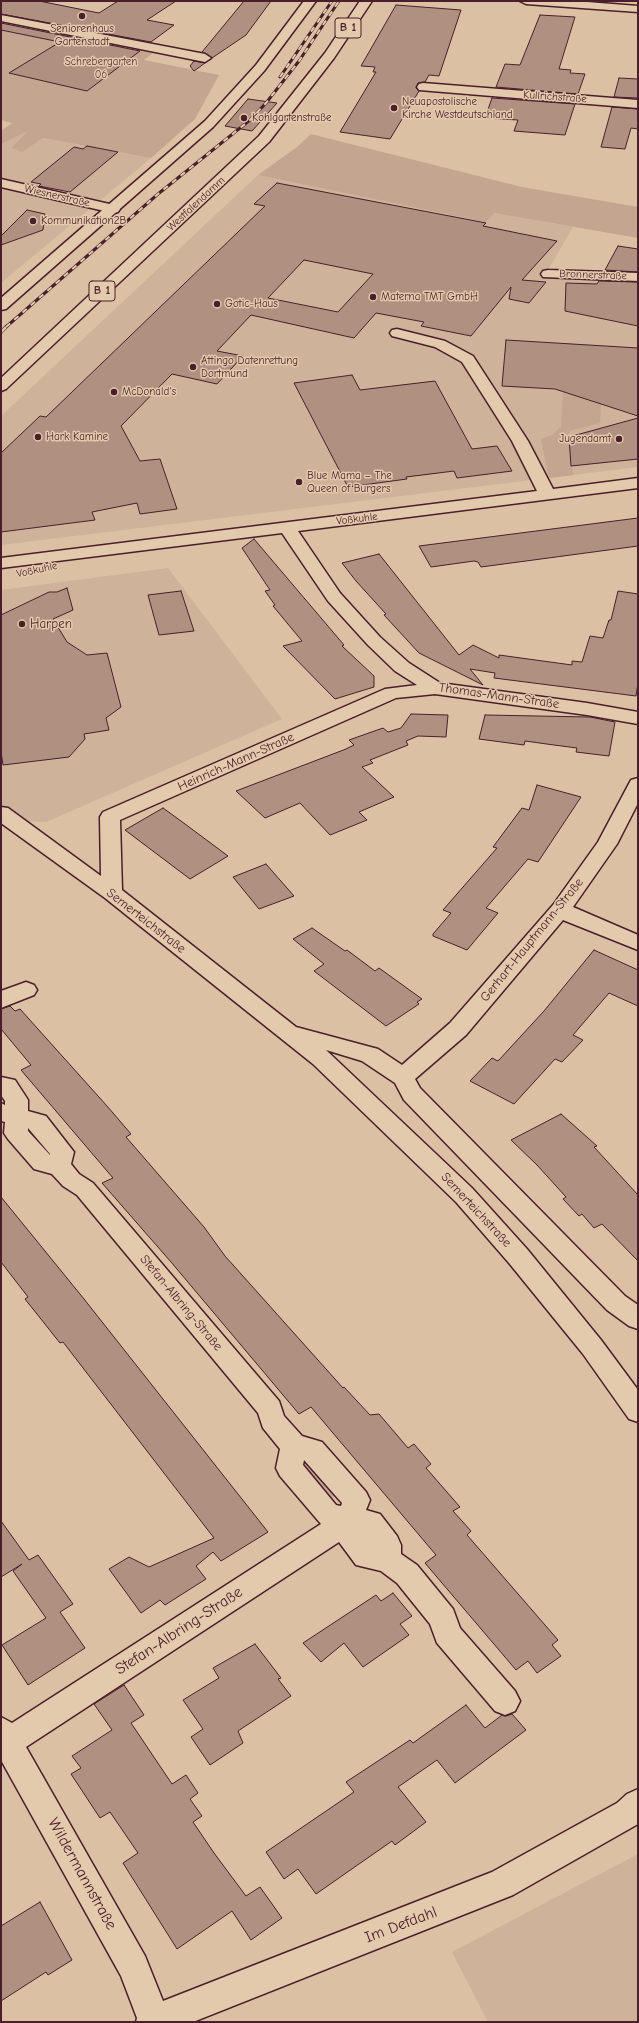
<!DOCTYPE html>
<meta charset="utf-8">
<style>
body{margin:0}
#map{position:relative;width:639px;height:2023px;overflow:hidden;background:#dbc0a4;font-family:"Comic Neue",sans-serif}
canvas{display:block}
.frame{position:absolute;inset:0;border:2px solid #4a1f2b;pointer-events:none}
</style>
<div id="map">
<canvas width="639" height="2023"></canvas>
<div class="frame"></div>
</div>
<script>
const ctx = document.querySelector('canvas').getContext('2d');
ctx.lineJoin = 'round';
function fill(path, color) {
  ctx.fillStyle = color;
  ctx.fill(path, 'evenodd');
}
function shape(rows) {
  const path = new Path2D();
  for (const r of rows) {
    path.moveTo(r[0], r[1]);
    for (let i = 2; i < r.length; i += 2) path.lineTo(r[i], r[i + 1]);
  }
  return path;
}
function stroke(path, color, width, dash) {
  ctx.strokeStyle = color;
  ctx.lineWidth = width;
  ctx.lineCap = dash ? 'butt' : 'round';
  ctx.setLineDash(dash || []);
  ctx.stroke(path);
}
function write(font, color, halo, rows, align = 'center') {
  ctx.font = font + ' "Comic Neue",sans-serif';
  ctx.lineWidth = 3;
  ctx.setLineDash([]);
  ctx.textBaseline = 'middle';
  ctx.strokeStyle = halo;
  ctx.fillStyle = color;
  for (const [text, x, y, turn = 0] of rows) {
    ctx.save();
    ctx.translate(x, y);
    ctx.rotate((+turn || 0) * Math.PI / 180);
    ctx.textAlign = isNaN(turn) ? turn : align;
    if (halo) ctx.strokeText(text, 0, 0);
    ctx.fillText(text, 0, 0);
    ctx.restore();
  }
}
fill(shape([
 [29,130,11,148,23,151,43,138,151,158,1,283,1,144],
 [258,175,486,221,494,213,573,227,544,277,638,282,638,467,1,545,1,416],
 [168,568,282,719,46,822,1,820,1,590],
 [638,1854,638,2022,488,2022,452,1952]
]), '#ceb29a');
fill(shape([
 [1,23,153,53,144,60,219,75,195,119,151,158,43,138,22,152,11,148,28,131,1,144,1,131,12,123,1,120],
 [311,134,522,187,638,207,638,238,494,213,486,222,258,175,297,147],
 [563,391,601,404,600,423,569,431,571,466,574,475,549,478,541,439,552,435,561,427],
 [302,1458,338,1496,331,1497,301,1463]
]), '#c3a590');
const building = shape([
 [1,1,39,1,99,13,118,1,176,1,147,20,174,25,151,42,1,14,1,1],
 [244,1,271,1,246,35,212,58,202,52,244,1],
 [396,5,461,10,439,76,429,75,425,82,418,83,416,88,419,91,390,139,340,132,376,72,373,72,375,67,361,66,396,5],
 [540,15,575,17,559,69,571,70,570,73,585,74,578,94,496,87,505,64,520,65,540,15],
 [1,23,140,51,87,91,9,73,60,42,1,30,1,23],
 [194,61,205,63,194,71,190,66,194,61],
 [619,78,638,79,638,98,614,97,619,78],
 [492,98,575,104,565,135,514,131,518,120,485,118,492,98],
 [248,99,277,103,252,131,225,126,248,99],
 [612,107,638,109,638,129,631,128,625,149,601,147,612,107],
 [87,146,118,152,70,192,39,186,41,184,31,182,74,147,83,149,87,146],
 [277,183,486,223,483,226,557,241,522,280,546,282,529,303,509,299,511,287,471,336,421,326,424,322,376,313,354,338,251,315,217,351,243,356,217,384,172,374,121,426,140,461,160,459,177,509,140,514,137,503,92,512,95,520,1,532,1,453,40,416,46,417,265,206,254,204,277,183],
 [304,260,373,274,338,312,268,298,304,260],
 [27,210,45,214,43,230,1,245,1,236,27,210],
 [618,246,638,249,638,272,605,270,618,246],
 [599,281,638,282,638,326,565,311,566,283,597,284,599,281],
 [506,340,638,348,638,416,555,389,502,386,506,340],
 [352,375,360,390,435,381,472,449,497,446,512,471,457,478,454,471,406,477,407,479,348,487,294,383,352,375],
 [638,418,638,459,571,466,569,437,638,418],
 [638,518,638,546,481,567,478,562,474,561,431,567,419,546,638,518],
 [254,539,344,645,342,646,374,676,374,687,335,699,283,646,302,641,273,606,275,605,265,591,270,590,242,548,254,539],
 [379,554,459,655,473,645,499,658,499,655,572,665,572,661,582,662,590,636,603,638,609,620,611,620,618,591,638,594,638,683,636,696,494,678,495,673,470,669,483,685,419,653,384,615,386,614,356,581,342,563,379,554],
 [67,588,73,610,53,619,67,642,87,655,107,653,121,707,106,718,109,730,84,734,85,739,69,757,3,765,1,752,1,615,49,592,57,592,67,588],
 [181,591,194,631,159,635,148,595,181,591],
 [411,714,448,715,446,737,418,736,406,741,408,745,370,760,373,763,362,767,394,797,359,812,367,820,330,835,300,803,265,818,236,791,346,749,354,745,349,740,383,728,388,732,401,728,411,714],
 [485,715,590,717,615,722,609,756,576,752,577,748,554,745,525,741,524,745,479,739,485,715],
 [537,785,581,797,538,862,528,859,486,908,498,913,467,950,433,936,433,934,451,913,443,910,497,848,493,847,522,808,529,810,537,785],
 [163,808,181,821,228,856,190,879,125,830,163,808],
 [266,864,294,896,259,909,233,877,266,864],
 [312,928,345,951,347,950,375,971,379,968,422,999,417,1002,419,1004,386,1026,314,971,324,964,293,939,312,928],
 [594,950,638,970,638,1006,609,993,573,1035,583,1040,562,1062,555,1059,514,1104,470,1081,492,1058,498,1061,544,1011,594,950],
 [10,1006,15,1011,20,1009,107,1106,131,1134,126,1137,204,1227,225,1256,343,1388,344,1387,370,1415,379,1414,408,1448,414,1444,431,1464,426,1468,460,1507,453,1511,471,1531,467,1535,558,1640,552,1645,561,1656,537,1673,528,1661,516,1670,425,1563,436,1555,311,1407,299,1414,171,1262,102,1183,113,1178,21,1070,31,1065,1,1029,1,1009,10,1006],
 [561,1114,597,1146,594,1147,638,1195,638,1261,602,1224,594,1228,582,1214,579,1216,563,1199,566,1197,537,1165,511,1140,561,1114],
 [1,1197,84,1299,268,1532,221,1561,213,1552,196,1566,206,1579,165,1605,160,1600,141,1613,109,1569,129,1557,149,1567,214,1538,63,1342,60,1343,25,1299,28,1297,1,1262,1,1197],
 [1,1521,29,1560,38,1555,73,1604,60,1612,85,1648,28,1685,2,1645,46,1618,13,1571,22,1564,1,1577,1,1521],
 [393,1593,412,1616,400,1624,409,1635,363,1667,344,1643,321,1662,303,1643,376,1595,381,1601,393,1593],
 [255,1644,281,1678,278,1679,291,1696,238,1731,243,1743,210,1765,191,1737,203,1729,183,1700,219,1678,213,1668,255,1644],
 [124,1685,144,1715,131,1723,172,1784,186,1775,198,1793,190,1799,202,1816,193,1822,214,1853,246,1896,260,1887,282,1918,251,1940,232,1911,177,1949,123,1863,138,1853,110,1812,100,1818,71,1774,81,1768,72,1756,112,1730,94,1704,124,1685],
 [466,1705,485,1728,502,1715,506,1716,512,1714,526,1730,455,1783,437,1760,398,1787,426,1822,395,1845,392,1841,316,1894,298,1869,284,1879,266,1852,354,1792,346,1782,410,1740,413,1743,466,1705],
 [40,1902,72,1960,48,1975,46,1972,1,2001,1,1926,40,1902]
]);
fill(building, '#b09081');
stroke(building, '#4a1f2b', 1);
const minor = shape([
 [520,1,574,1,638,6,638,12,526,4,520,1],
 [1,15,205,54,211,58,205,62,1,21,1,15],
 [423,83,638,100,638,108,419,90,417,87,419,84,423,83],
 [1,179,118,206,120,209,118,212,113,213,1,187,1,179],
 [548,270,638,273,638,281,543,277,541,274,543,271,548,270],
 [397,329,445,341,473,356,528,441,553,489,638,478,638,488,298,531,340,593,380,637,409,663,440,683,587,703,638,712,638,724,587,715,435,694,396,698,120,820,122,890,296,1027,378,1049,402,1065,450,1023,553,905,598,842,631,780,638,778,638,803,617,844,573,907,638,935,638,950,563,920,466,1035,415,1079,420,1088,625,1296,638,1305,638,1329,629,1326,607,1310,404,1100,395,1083,362,1061,326,1050,472,1188,527,1249,601,1340,638,1390,638,1422,629,1419,583,1354,509,1263,456,1202,313,1064,105,898,1,823,1,807,8,808,101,876,100,817,103,812,385,689,417,685,395,671,368,645,328,601,282,533,1,568,1,558,537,491,512,441,462,362,435,347,392,336,390,333,392,330,397,329],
 [26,982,34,985,37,990,34,995,1,1008,1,991,26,982],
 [1,1077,15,1080,28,1100,28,1111,46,1116,74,1152,71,1164,79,1174,93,1183,279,1401,284,1416,302,1436,322,1442,366,1492,370,1500,366,1510,380,1514,397,1536,401,1545,401,1554,417,1565,453,1609,460,1628,515,1691,520,1701,515,1711,505,1715,495,1711,437,1643,430,1624,397,1583,381,1571,356,1565,339,1542,26,1747,145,1956,163,2001,492,1872,617,1803,627,1794,638,1789,638,1824,513,1895,193,2022,136,2022,137,2018,121,1976,1,1760,1,1717,12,1723,321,1524,280,1476,276,1468,280,1449,263,1428,258,1413,77,1195,63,1186,52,1174,34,1169,8,1139,4,1133,5,1122,1,1121,1,1103,5,1105,5,1101,1,1095,1,1077],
 [28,1128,50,1154,50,1155,28,1131,28,1128],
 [304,1460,342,1503,341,1506,336,1505,303,1465,304,1460]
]);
const major = shape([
 [304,1,316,1,264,71,213,127,6,309,1,310,1,298,205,121,256,65,304,1],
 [360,1,372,1,334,58,269,142,6,389,1,391,1,378,259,136,325,53,360,1]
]);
stroke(minor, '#4a1f2b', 3);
stroke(major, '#4a1f2b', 3);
fill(minor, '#e4caac');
fill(major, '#e4caac');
const railFar1 = shape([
 [280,77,332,1],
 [6,327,158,194,250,120,266,103,299,61,339,1]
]);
const rail = shape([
 [1,332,7,326]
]);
stroke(railFar1, '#4a1f2b', 3);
stroke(rail, '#4a1f2b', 3.5);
stroke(railFar1, '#e4caac', 2, [5.5]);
stroke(rail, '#e4caac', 2.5, [7]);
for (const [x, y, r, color] of [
 [82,16,4,"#4a1f2b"],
 [394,108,4,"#4a1f2b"],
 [244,118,4,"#4a1f2b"],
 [33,221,4,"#4a1f2b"],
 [373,297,4,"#4a1f2b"],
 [217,304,4,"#4a1f2b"],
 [193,367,4,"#4a1f2b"],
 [114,392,4,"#4a1f2b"],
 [38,437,4,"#4a1f2b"],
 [619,439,4,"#4a1f2b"],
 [299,482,4,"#4a1f2b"],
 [22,624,4,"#4a1f2b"]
]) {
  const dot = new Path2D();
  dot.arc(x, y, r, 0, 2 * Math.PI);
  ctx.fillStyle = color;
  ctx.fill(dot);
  stroke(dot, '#e4caac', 1.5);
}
write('11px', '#4a1f2b', '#e4caac', [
 ["Seniorenhaus",82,29,"center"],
 ["Gartenstadt",82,42,"center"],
 ["Neuapostolische",402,102],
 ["Kirche Westdeutschland",402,115],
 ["Kohlgartenstraße",252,118],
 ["Kommunikation2B",41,221],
 ["Materna TMT GmbH",381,297],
 ["Gotic-Haus",225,304],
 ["Attingo Datenrettung",201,361],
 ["Dortmund",201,374],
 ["McDonald's",122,392],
 ["Hark Kamine",46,437],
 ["Jugendamt",611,439,"right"],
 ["Blue Mama – The",307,476],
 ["Queen of Burgers",307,489]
], 'left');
write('11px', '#5c333a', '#e4caac', [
 ["Schrebergarten",101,62],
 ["06",101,75]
]);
write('11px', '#4a1f2b', '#e4caac', [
 ["Kullrichstraße",555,97,4],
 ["Wiesnerstraße",57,196,13],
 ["Westfalendamm",196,204,-43],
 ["Bronnerstraße",593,275,2],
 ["Voßkuhle",357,519,-7],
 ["Voßkuhle",37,570,-12]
]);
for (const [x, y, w] of [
 [348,28,26],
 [102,291,26]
]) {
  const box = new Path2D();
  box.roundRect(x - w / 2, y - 10, w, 20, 3);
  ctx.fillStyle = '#e4caac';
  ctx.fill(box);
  stroke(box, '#4a1f2b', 1);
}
write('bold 12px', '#4a1f2b', null, [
 ["B 1",348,28],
 ["B 1",102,291]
]);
write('13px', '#4a1f2b', '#e4caac', [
 ["Harpen",30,624]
], 'left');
write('13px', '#4a1f2b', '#e4caac', [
 ["Thomas-Mann-Straße",499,696,8],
 ["Heinrich-Mann-Straße",236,762,-24],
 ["Semerteichstraße",146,921,38],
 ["Gerhart-Hauptmann-Straße",532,940,-51],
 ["Semerteichstraße",476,1210,47],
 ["Stefan-Albring-Straße",181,1303,50]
]);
write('16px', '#4a1f2b', '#e4caac', [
 ["Stefan-Albring-Straße",179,1631,-33],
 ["Wildermannstraße",82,1874,61],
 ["Im Defdahl",401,1925,-21]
]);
</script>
